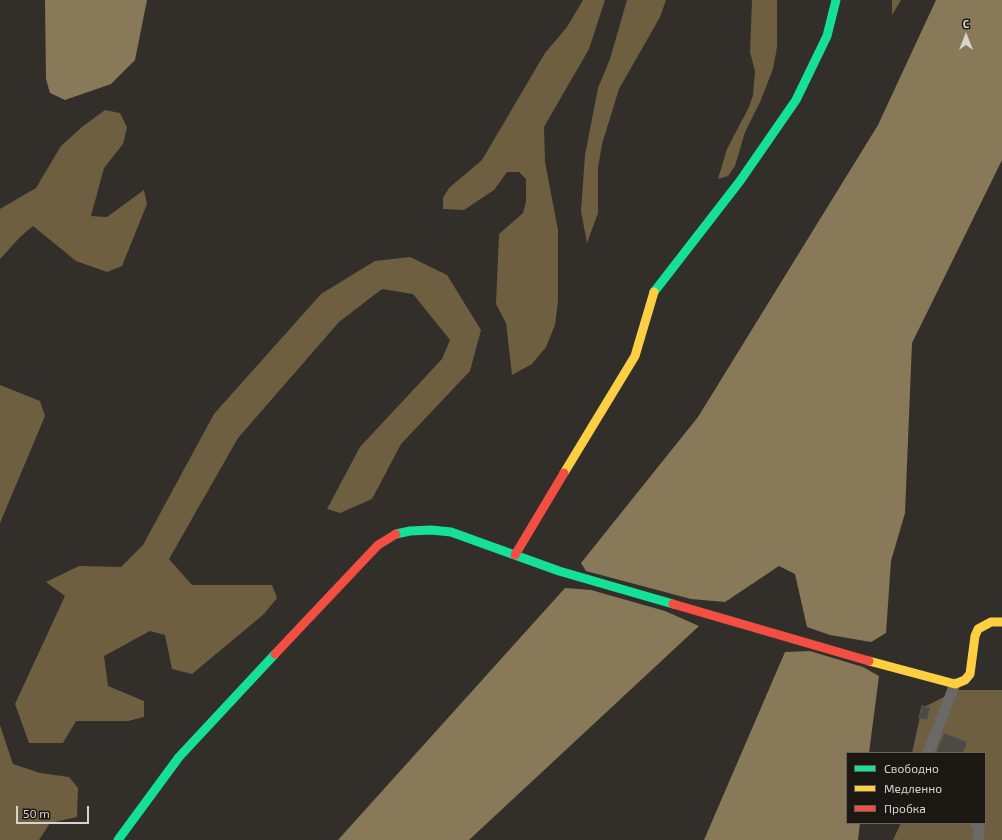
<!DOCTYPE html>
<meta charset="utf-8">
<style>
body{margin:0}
#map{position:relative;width:1002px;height:840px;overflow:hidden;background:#322f2a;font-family:"Exo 2",sans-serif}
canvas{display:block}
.legend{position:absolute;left:846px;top:752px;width:140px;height:72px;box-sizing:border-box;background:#1b1814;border:1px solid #66635e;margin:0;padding:5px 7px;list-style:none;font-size:12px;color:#d7d4cd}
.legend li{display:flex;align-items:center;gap:8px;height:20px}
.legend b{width:20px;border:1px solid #66635e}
.north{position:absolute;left:946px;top:16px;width:40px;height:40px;-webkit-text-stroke:3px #1b1814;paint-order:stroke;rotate:0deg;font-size:11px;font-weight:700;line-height:16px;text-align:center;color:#d7d4cd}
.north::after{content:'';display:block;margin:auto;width:14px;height:18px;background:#d7d4cd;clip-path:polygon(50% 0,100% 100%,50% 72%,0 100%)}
.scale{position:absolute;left:16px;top:806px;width:73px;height:18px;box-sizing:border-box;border:2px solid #d7d4cd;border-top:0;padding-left:5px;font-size:12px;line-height:14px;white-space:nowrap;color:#d7d4cd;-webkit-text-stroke:3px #1b1814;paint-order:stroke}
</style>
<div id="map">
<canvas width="1002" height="840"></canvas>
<ul class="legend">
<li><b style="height:5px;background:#16e098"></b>Свободно</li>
<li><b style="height:5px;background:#ffcf43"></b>Медленно</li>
<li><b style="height:5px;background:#f24e42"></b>Пробка</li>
</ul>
<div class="north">С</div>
<div class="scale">50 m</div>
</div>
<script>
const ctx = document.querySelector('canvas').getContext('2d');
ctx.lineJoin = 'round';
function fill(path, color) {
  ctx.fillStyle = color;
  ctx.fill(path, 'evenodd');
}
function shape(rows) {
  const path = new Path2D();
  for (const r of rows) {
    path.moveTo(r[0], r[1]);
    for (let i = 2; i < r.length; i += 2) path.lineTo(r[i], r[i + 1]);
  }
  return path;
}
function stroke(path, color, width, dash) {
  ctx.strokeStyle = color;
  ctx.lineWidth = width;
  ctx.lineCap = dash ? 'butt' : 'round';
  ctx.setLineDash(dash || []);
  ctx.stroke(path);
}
fill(shape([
 [583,0,605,0,589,49,544,127,545,162,558,230,558,301,555,325,546,347,532,364,512,375,506,323,496,304,499,234,523,213,526,202,526,179,519,172,507,172,494,190,464,210,443,209,443,198,449,188,482,160,545,53,567,27],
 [627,0,666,0,660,17,619,89,602,144,598,168,598,213,587,243,581,211,585,155,598,88,610,59],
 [752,0,777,0,777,47,773,69,760,102,745,132,735,166,728,176,718,179,727,149,749,107,753,95,755,71,750,52],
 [892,0,901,0,892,15],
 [105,110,120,113,127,127,123,144,104,168,91,216,107,217,144,190,147,204,122,266,107,272,76,261,33,226,20,237,0,259,0,209,36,188,61,146,82,127],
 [410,257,447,275,481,330,470,371,401,444,372,499,340,513,327,509,360,447,442,359,450,340,413,294,382,289,339,322,238,438,169,559,192,585,272,585,277,598,264,614,192,674,172,669,165,635,150,631,104,656,108,686,144,701,144,717,128,721,76,721,63,743,29,743,15,704,65,596,46,582,79,566,121,567,143,545,214,414,321,294,375,261],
 [0,385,40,401,45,416,0,523],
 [958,690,1002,690,1002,840,893,840,901,823,985,823,985,753,912,753,922,708],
 [0,725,13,764,40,773,69,777,78,788,77,817,50,823,39,840,0,840]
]), '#6e5f40');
fill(shape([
 [45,0,147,0,135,60,111,84,65,100,50,93,46,79],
 [936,0,1002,0,1002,160,912,343,905,513,891,561,886,633,871,642,830,635,807,627,795,574,779,566,725,602,691,599,586,571,581,563,698,417,878,125],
 [565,588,591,590,665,611,699,626,469,840,338,840],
 [810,651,863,667,879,676,869,753,847,753,847,823,860,823,858,840,704,840,785,652]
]), '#887a59');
const building = shape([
 [922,706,930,708,927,720,919,718,922,706],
 [944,733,967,742,963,753,936,753,944,733]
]);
fill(building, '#4c4a45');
stroke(building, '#5b5854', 1);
stroke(shape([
 [928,753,955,684],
 [976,823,979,829,978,840]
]), '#6a6967', 11);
stroke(shape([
 [654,292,740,181,796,100,827,36,836,0],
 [396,534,410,531,431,530,451,532,559,571,673,604],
 [118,840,179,757,275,654]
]), '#16e098', 9);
stroke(shape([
 [564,473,635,356,654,292],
 [869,661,955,684,965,680,970,674,975,636,978,629,991,622,1002,622]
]), '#ffcf43', 9);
stroke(shape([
 [515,555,564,473],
 [673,604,869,661],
 [275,654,378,545,396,534]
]), '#f24e42', 9);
</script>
